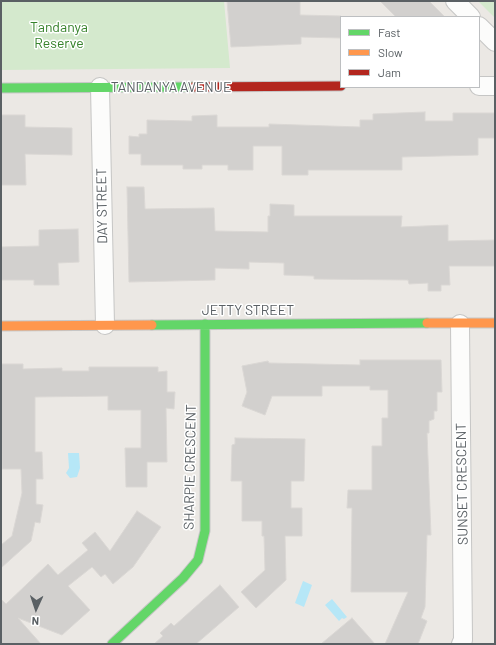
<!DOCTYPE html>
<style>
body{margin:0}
#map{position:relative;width:496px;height:645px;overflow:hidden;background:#ebe8e4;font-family:Barlow,sans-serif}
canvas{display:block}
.frame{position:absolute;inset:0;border:2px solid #5a6064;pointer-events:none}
.legend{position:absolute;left:340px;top:16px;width:140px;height:72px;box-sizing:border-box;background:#fff;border:1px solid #bdbfc1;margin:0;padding:5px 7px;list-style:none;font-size:12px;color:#5a6064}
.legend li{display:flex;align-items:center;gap:8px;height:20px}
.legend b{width:20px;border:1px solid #bdbfc1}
.north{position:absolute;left:16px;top:589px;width:40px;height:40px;-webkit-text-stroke:3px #fff;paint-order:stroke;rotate:183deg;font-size:11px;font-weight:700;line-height:16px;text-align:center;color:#5a6064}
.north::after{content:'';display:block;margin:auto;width:14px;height:18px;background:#5a6064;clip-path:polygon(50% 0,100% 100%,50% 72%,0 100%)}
</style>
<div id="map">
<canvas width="496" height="645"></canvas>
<div class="frame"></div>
<ul class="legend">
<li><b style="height:5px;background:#63d668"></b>Fast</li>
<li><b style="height:5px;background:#ff974d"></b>Slow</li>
<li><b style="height:5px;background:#b3261e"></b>Jam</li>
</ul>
<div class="north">N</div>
</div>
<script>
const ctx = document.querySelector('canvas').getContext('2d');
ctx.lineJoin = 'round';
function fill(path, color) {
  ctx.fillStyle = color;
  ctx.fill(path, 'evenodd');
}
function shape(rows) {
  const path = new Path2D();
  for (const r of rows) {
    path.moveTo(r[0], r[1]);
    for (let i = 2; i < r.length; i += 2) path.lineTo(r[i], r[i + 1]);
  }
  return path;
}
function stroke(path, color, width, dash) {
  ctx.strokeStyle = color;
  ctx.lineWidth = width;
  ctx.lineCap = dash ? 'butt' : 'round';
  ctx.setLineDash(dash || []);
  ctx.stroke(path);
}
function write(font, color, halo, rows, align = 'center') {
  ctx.font = font + ' Barlow,sans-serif';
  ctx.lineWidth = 3;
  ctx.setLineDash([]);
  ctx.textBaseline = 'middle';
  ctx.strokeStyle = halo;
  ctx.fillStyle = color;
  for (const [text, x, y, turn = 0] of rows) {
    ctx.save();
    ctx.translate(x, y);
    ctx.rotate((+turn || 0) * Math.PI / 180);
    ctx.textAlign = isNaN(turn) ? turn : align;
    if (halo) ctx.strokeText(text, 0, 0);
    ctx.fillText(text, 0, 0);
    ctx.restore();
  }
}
fill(shape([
 [1,1,224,1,230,68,1,70],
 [478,1,495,1,495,18]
]), '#d4e9cd');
fill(shape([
 [68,453,79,453,80,468,77,477,70,478,66,473,69,468],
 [303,581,312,585,304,607,295,603],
 [332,599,347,617,344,619,342,618,339,621,325,605]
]), '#b6e7f7');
const building = shape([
 [227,1,300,1,300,15,341,16,341,38,301,37,301,44,231,47,227,1],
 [380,1,429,1,445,17,396,17,380,1],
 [425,112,425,121,453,121,453,113,495,113,495,138,478,138,478,155,402,157,402,170,308,170,308,175,282,175,282,146,253,146,253,170,228,170,228,165,202,165,202,169,183,169,183,165,141,165,141,154,129,154,129,136,139,137,139,134,147,134,147,120,192,121,192,116,217,115,217,127,269,127,269,124,360,127,360,120,373,120,373,114,425,112],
 [1,115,25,115,25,127,72,128,72,155,25,154,26,185,1,185,1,115],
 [127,187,144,187,145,209,214,208,215,231,268,232,268,216,270,216,270,204,294,205,294,216,402,216,401,227,448,225,448,241,495,240,495,266,449,266,450,285,441,285,441,291,428,291,428,283,409,284,408,280,314,279,314,276,284,275,284,263,249,262,249,269,215,268,215,280,129,282,127,187],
 [78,229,79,262,58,263,59,285,34,285,34,280,1,280,1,247,39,246,39,230,78,229],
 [360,360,441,360,442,392,437,392,437,411,434,411,434,419,429,421,429,433,427,433,431,535,427,535,425,607,421,618,427,621,418,644,385,644,408,592,351,592,352,508,347,508,348,490,372,490,372,446,382,446,382,418,388,418,388,390,370,390,370,386,322,386,322,396,272,396,265,415,242,406,247,392,242,366,268,361,269,363,360,365,360,360],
 [1,364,23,364,23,369,62,368,62,371,89,371,89,367,158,367,158,372,167,371,167,392,175,392,174,409,166,408,167,462,147,462,147,487,126,487,125,448,141,448,141,410,108,410,108,396,35,397,35,452,42,452,43,479,36,479,36,504,43,505,40,523,35,522,31,541,1,568,1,545,12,536,22,493,21,469,2,469,1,364],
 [235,438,305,439,304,481,291,481,291,508,302,508,302,536,285,536,286,580,256,608,241,592,265,570,264,536,262,536,262,521,242,521,242,481,231,481,232,445,235,444,235,438],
 [137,511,161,527,133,567,113,584,105,574,101,577,92,567,68,586,90,610,62,635,18,618,41,644,1,644,1,599,6,604,48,564,58,575,88,550,82,543,95,532,110,551,137,511],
 [220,585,239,607,196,644,154,644,163,636,160,633,171,623,174,626,220,585],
 [352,618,375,644,321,644,352,618]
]);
fill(building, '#d2d0ce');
stroke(building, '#dad7d4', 1);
const street = shape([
 [455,1,471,17],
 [479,26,495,42],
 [479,86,495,86],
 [100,87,105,325],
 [460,324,463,640,461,644]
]);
const fast = shape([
 [1,88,193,87],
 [152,325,427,323],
 [112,644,183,578,198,560,205,531,205,324]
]);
const slow = shape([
 [427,323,495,323],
 [1,326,152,325]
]);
const jam = shape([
 [193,87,341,86]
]);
stroke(street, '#c6c6c5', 20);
stroke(fast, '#c6c6c6', 11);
stroke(slow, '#c6c6c6', 11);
stroke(jam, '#c6c6c6', 11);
stroke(street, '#fcfcfb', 18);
stroke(fast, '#63d668', 9);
stroke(slow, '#ff974d', 9);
stroke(jam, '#b3261e', 9);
write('14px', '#36822b', '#fff', [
 ["Tandanya",59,27],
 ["Reserve",59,43]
]);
write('14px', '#5a6064', '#fff', [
 ["TANDANYA AVENUE",171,87],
 ["DAY STREET",102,206,-91],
 ["JETTY STREET",248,310],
 ["SHARPIE CRESCENT",190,467,-89],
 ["SUNSET CRESCENT",462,484,-91]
]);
</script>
